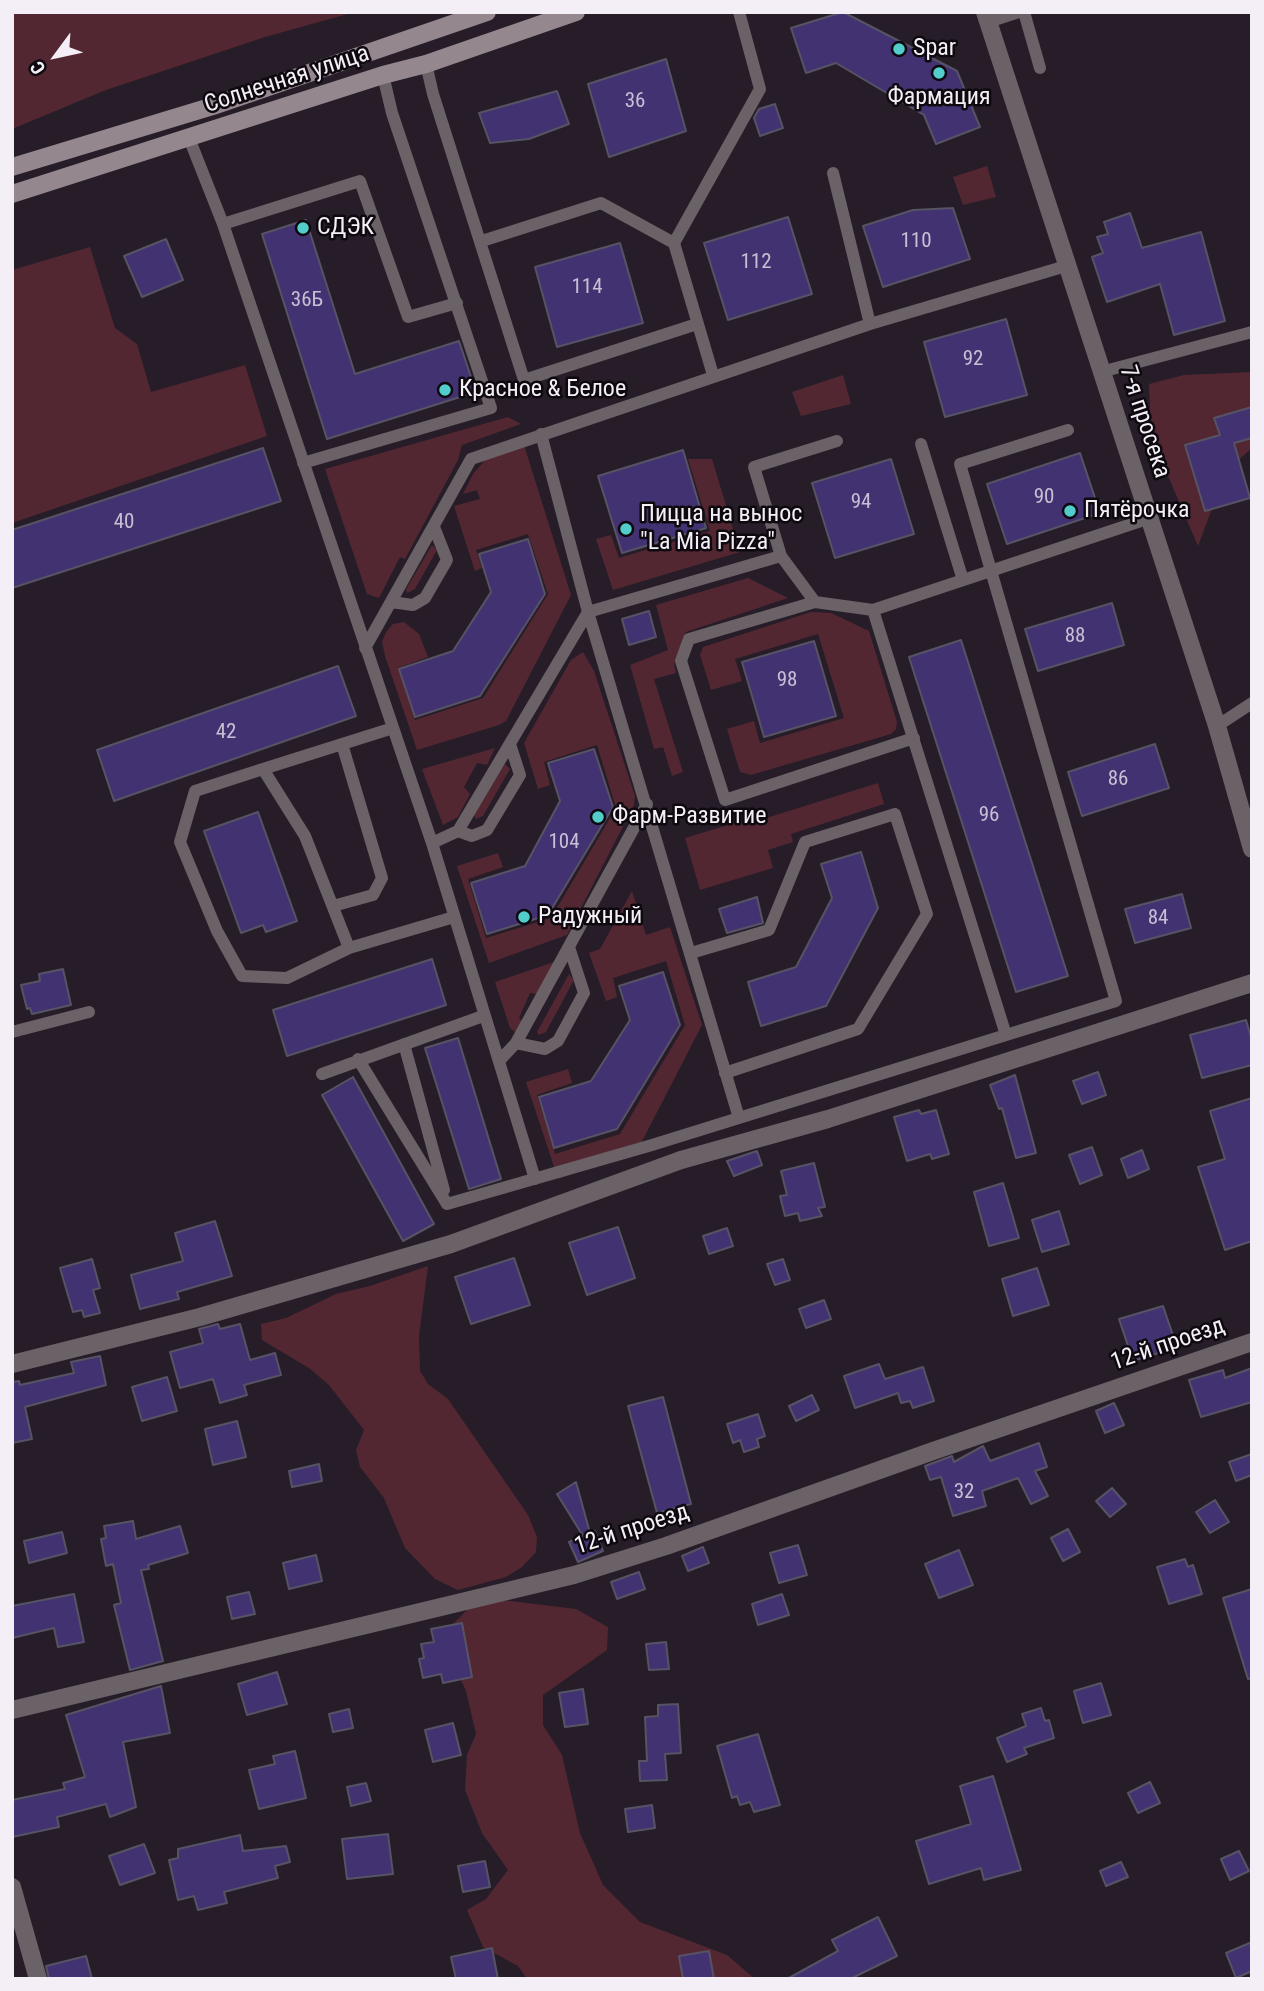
<!DOCTYPE html>
<meta charset="utf-8">
<style>
body{margin:0}
#map{position:relative;width:1264px;height:1991px;overflow:hidden;background:#261d29;font-family:"Roboto Condensed",sans-serif}
canvas{display:block}
.frame{position:absolute;inset:0;border:14px solid #f4eef6;pointer-events:none}
.north{position:absolute;left:21px;top:21px;width:70px;height:70px;-webkit-text-stroke:5px #0d090e;paint-order:stroke;rotate:237deg;font-size:19px;font-weight:700;line-height:28px;text-align:center;color:#f4eef6}
.north::after{content:'';display:block;margin:auto;width:24px;height:32px;background:#f4eef6;clip-path:polygon(50% 0,100% 100%,50% 72%,0 100%)}
</style>
<div id="map">
<canvas width="1264" height="1991"></canvas>
<div class="frame"></div>
<div class="north">С</div>
</div>
<script>
const ctx = document.querySelector('canvas').getContext('2d');
ctx.lineJoin = 'round';
function fill(path, color) {
  ctx.fillStyle = color;
  ctx.fill(path, 'evenodd');
}
function shape(rows) {
  const path = new Path2D();
  for (const r of rows) {
    path.moveTo(r[0], r[1]);
    for (let i = 2; i < r.length; i += 2) path.lineTo(r[i], r[i + 1]);
  }
  return path;
}
function stroke(path, color, width, dash) {
  ctx.strokeStyle = color;
  ctx.lineWidth = width;
  ctx.lineCap = dash ? 'butt' : 'round';
  ctx.setLineDash(dash || []);
  ctx.stroke(path);
}
function write(font, color, halo, rows, align = 'center') {
  ctx.font = font + ' "Roboto Condensed",sans-serif';
  ctx.lineWidth = 5;
  ctx.setLineDash([]);
  ctx.textBaseline = 'middle';
  ctx.strokeStyle = halo;
  ctx.fillStyle = color;
  for (const [text, x, y, turn = 0] of rows) {
    ctx.save();
    ctx.translate(x, y);
    ctx.rotate((+turn || 0) * Math.PI / 180);
    ctx.textAlign = isNaN(turn) ? turn : align;
    if (halo) ctx.strokeText(text, 0, 0);
    ctx.fillText(text, 0, 0);
    ctx.restore();
  }
}
fill(shape([
 [12,12,355,12,265,37,106,90,12,129],
 [987,166,996,197,963,205,953,177],
 [90,247,115,328,137,344,151,392,245,365,267,436,12,523,12,270],
 [1252,372,1252,448,1226,471,1198,546,1151,436,1149,384,1184,375],
 [843,375,851,404,801,416,792,392],
 [508,417,521,424,462,445,458,460,405,559,400,557,379,598,367,594,325,469],
 [524,445,571,595,506,721,499,725,417,750,385,656,382,642,386,632,393,624,404,622,419,634,428,657,398,668,415,720,483,698,548,594,528,534,476,550,482,568,475,571,454,506,480,499,477,490,463,494,473,474,487,458],
 [688,459,712,459,740,552,613,590,596,539,611,535,619,558,710,531],
 [432,545,437,550,415,589,407,593,406,589],
 [748,578,788,598,686,632,674,664,676,673,654,679,683,772,672,776,663,747,654,749,630,665,668,650,656,605],
 [811,612,831,613,869,631,897,722,896,729,891,734,751,775,740,772,727,729,754,721,760,743,844,718,818,634,735,659,742,681,711,690,700,655,703,647],
 [583,652,594,671,635,796,634,805,567,935,489,963,457,866,498,853,503,867,468,879,486,938,551,918,616,808,597,745,544,762,550,785,538,789,524,743,571,660],
 [495,748,487,765,477,763,464,787,470,794,458,817,443,825,422,769],
 [505,764,510,769,483,816,476,819,474,815],
 [878,783,884,804,791,834,793,842,768,850,773,868,700,890,685,838,758,816,760,820],
 [632,891,646,935,670,927,702,1025,637,1151,558,1179,526,1082,568,1069,572,1083,537,1095,555,1154,620,1134,685,1025,666,961,613,978,617,997,606,1001,589,953,600,949],
 [554,962,537,994,530,993,519,1018,523,1022,515,1032,510,1028,495,982],
 [569,974,574,980,546,1032,539,1035,537,1032],
 [428,1266,419,1336,420,1371,428,1384,448,1399,528,1515,537,1537,536,1552,522,1567,506,1577,458,1590,435,1579,405,1548,384,1498,360,1467,356,1450,364,1430,329,1385,309,1368,262,1340,261,1324,286,1318,336,1294,370,1286],
 [502,1600,576,1609,608,1627,607,1650,543,1695,543,1725,562,1755,580,1833,603,1885,640,1922,727,1955,755,1979,527,1979,518,1966,483,1947,467,1910,486,1899,508,1870,482,1833,465,1790,467,1755,476,1734,466,1691,441,1636,468,1609]
]), '#532731');
const building = shape([
 [843,12,957,71,980,127,936,144,924,115,836,63,806,73,791,28,843,12],
 [666,59,686,131,609,157,588,84,666,59],
 [557,91,569,124,529,139,490,143,479,113,557,91],
 [775,104,783,128,760,136,754,118,759,109,775,104],
 [953,208,970,259,883,287,863,226,913,210,953,208],
 [1130,213,1142,248,1201,232,1225,321,1174,335,1160,284,1107,302,1092,257,1103,253,1097,237,1108,234,1104,222,1130,213],
 [788,217,812,294,728,320,704,243,788,217],
 [306,220,355,374,459,341,476,392,327,439,262,234,306,220],
 [166,239,183,280,142,297,124,256,166,239],
 [620,243,643,323,557,347,535,267,620,243],
 [1006,319,1027,395,945,417,924,342,1006,319],
 [1252,407,1252,438,1234,443,1250,498,1205,511,1185,445,1220,435,1214,418,1252,407],
 [263,448,281,501,12,588,12,530,263,448],
 [683,450,706,528,622,553,598,476,683,450],
 [1080,453,1100,513,1007,544,987,484,1080,453],
 [891,459,914,534,835,558,812,483,891,459],
 [528,539,545,594,480,696,415,717,399,669,453,651,491,592,479,554,528,539],
 [1112,603,1124,645,1038,671,1025,629,1112,603],
 [649,611,656,637,629,645,622,619,649,611],
 [961,640,1068,976,1016,992,909,657,961,640],
 [814,641,836,716,764,737,742,662,814,641],
 [338,666,356,716,114,801,97,750,338,666],
 [1155,744,1169,788,1082,816,1068,772,1155,744],
 [594,749,613,807,548,915,487,934,471,883,525,866,560,801,548,763,594,749],
 [258,812,297,921,266,932,263,925,241,933,204,831,258,812],
 [861,852,878,908,826,1006,761,1026,748,982,796,967,832,898,821,864,861,852],
 [1182,894,1191,928,1135,943,1125,909,1182,894],
 [757,897,763,923,727,933,719,909,757,897],
 [432,959,446,1005,287,1056,273,1010,432,959],
 [63,969,71,1005,32,1014,30,1008,27,1009,21,985,40,981,39,974,63,969],
 [663,972,680,1025,617,1129,554,1148,539,1097,591,1081,630,1020,619,986,663,972],
 [1246,1020,1252,1041,1252,1065,1202,1078,1190,1035,1246,1020],
 [458,1038,501,1179,469,1189,425,1048,458,1038],
 [1098,1072,1106,1095,1082,1104,1073,1081,1098,1072],
 [1015,1075,1036,1153,1016,1158,1002,1108,999,1109,990,1085,1015,1075],
 [353,1077,434,1224,403,1241,322,1095,353,1077],
 [1252,1098,1252,1241,1225,1250,1198,1167,1225,1159,1210,1111,1252,1098],
 [919,1110,921,1114,936,1110,949,1154,932,1159,930,1154,907,1161,894,1117,919,1110],
 [1092,1147,1102,1175,1080,1184,1069,1155,1092,1147],
 [1142,1150,1149,1169,1128,1178,1121,1159,1142,1150],
 [757,1151,762,1165,734,1176,727,1161,757,1151],
 [814,1163,825,1207,818,1208,822,1216,800,1221,798,1213,785,1216,780,1196,787,1195,781,1171,814,1163],
 [1003,1183,1019,1238,989,1246,974,1192,1003,1183],
 [1059,1211,1069,1244,1042,1252,1032,1220,1059,1211],
 [215,1221,232,1276,177,1292,179,1299,140,1309,131,1275,183,1261,175,1233,215,1221],
 [618,1227,635,1278,587,1295,569,1243,618,1227],
 [727,1228,733,1246,709,1254,703,1236,727,1228],
 [514,1258,530,1305,471,1324,455,1277,514,1258],
 [92,1259,100,1288,93,1290,100,1313,84,1317,82,1310,73,1312,60,1268,92,1259],
 [783,1259,790,1280,775,1285,767,1264,783,1259],
 [1037,1268,1049,1305,1013,1316,1002,1279,1037,1268],
 [824,1300,831,1319,806,1328,799,1309,824,1300],
 [1163,1306,1177,1347,1133,1361,1119,1319,1163,1306],
 [218,1324,220,1329,240,1324,250,1360,275,1353,281,1375,244,1385,247,1395,220,1403,213,1379,180,1388,170,1352,203,1343,199,1329,218,1324],
 [100,1356,106,1385,25,1407,32,1439,12,1443,12,1382,19,1381,20,1385,74,1373,71,1362,100,1356],
 [879,1364,885,1379,923,1367,934,1401,913,1408,910,1401,901,1403,898,1393,855,1408,844,1376,879,1364],
 [1252,1368,1252,1402,1201,1417,1189,1380,1223,1370,1225,1378,1252,1368],
 [167,1377,177,1411,142,1421,132,1387,167,1377],
 [812,1395,819,1410,796,1421,789,1406,812,1395],
 [663,1397,691,1504,657,1513,628,1406,663,1397],
 [1114,1403,1124,1425,1105,1433,1096,1411,1114,1403],
 [758,1414,765,1436,757,1439,759,1447,744,1452,740,1440,733,1443,727,1424,758,1414],
 [237,1421,246,1457,213,1465,205,1429,237,1421],
 [1039,1443,1047,1467,1035,1471,1048,1496,1031,1504,1018,1478,982,1491,986,1506,953,1516,941,1477,930,1480,925,1466,952,1456,954,1462,983,1446,990,1461,1039,1443],
 [1252,1454,1252,1475,1236,1481,1229,1462,1252,1454],
 [319,1464,322,1481,292,1487,289,1471,319,1464],
 [576,1482,590,1533,595,1531,603,1551,578,1562,569,1542,583,1536,557,1494,576,1482],
 [1112,1488,1126,1504,1110,1517,1096,1501,1112,1488],
 [1215,1500,1229,1522,1210,1533,1196,1512,1215,1500],
 [133,1521,136,1539,180,1526,188,1553,148,1565,149,1569,141,1570,163,1661,130,1670,114,1605,121,1603,113,1564,106,1566,101,1539,106,1538,104,1526,133,1521],
 [1068,1529,1080,1552,1063,1561,1051,1538,1068,1529],
 [62,1532,67,1553,29,1563,24,1541,62,1532],
 [798,1545,807,1575,779,1583,770,1553,798,1545],
 [703,1547,709,1563,688,1571,682,1556,703,1547],
 [959,1550,973,1585,939,1598,925,1564,959,1550],
 [316,1555,322,1581,289,1589,283,1563,316,1555],
 [1185,1559,1188,1567,1193,1565,1202,1594,1169,1604,1157,1567,1185,1559],
 [639,1572,645,1589,617,1599,611,1582,639,1572],
 [1252,1589,1252,1678,1248,1679,1223,1598,1252,1589],
 [249,1592,255,1614,232,1619,227,1597,249,1592],
 [74,1594,84,1642,58,1647,54,1628,12,1638,12,1606,74,1594],
 [782,1594,789,1615,758,1625,752,1604,782,1594],
 [462,1623,472,1677,443,1683,441,1674,423,1678,419,1659,424,1658,421,1644,434,1642,431,1629,462,1623],
 [666,1642,669,1669,649,1670,646,1644,666,1642],
 [277,1672,287,1704,247,1715,238,1684,277,1672],
 [1101,1683,1111,1715,1083,1723,1074,1691,1101,1683],
 [161,1686,170,1733,123,1742,136,1807,110,1817,106,1804,57,1817,59,1827,12,1837,12,1800,65,1789,63,1783,85,1777,66,1715,161,1686],
 [583,1689,588,1724,565,1727,559,1693,583,1689],
 [678,1704,681,1753,665,1754,667,1780,640,1781,639,1761,647,1761,645,1717,658,1716,658,1705,678,1704],
 [1041,1708,1045,1721,1049,1720,1054,1738,1024,1748,1027,1754,1007,1762,997,1738,1026,1726,1022,1714,1041,1708],
 [349,1709,353,1728,333,1732,329,1714,349,1709],
 [453,1723,461,1755,433,1762,425,1730,453,1723],
 [758,1734,780,1805,754,1812,750,1802,740,1805,737,1796,732,1798,717,1746,758,1734],
 [295,1751,306,1798,259,1809,249,1770,275,1764,273,1756,295,1751],
 [993,1776,1021,1870,984,1880,981,1868,929,1884,916,1841,971,1824,960,1786,993,1776],
 [1150,1782,1160,1803,1138,1813,1128,1793,1150,1782],
 [366,1783,371,1801,351,1806,347,1787,366,1783],
 [652,1805,655,1828,628,1832,625,1809,652,1805],
 [388,1834,393,1874,347,1879,342,1839,388,1834],
 [240,1835,243,1851,286,1846,290,1862,275,1866,278,1878,224,1892,227,1903,198,1910,194,1896,178,1900,169,1860,178,1858,178,1849,240,1835],
 [144,1844,155,1873,120,1885,109,1856,144,1844],
 [1239,1851,1249,1871,1230,1880,1221,1859,1239,1851],
 [485,1861,490,1887,463,1892,458,1866,485,1861],
 [1121,1862,1128,1877,1106,1886,1100,1871,1121,1862],
 [878,1917,897,1956,850,1979,787,1979,838,1951,832,1940,878,1917],
 [1252,1942,1252,1971,1236,1978,1226,1953,1252,1942],
 [492,1948,498,1979,456,1979,451,1957,492,1948],
 [709,1951,714,1979,683,1979,679,1956,709,1951],
 [86,1956,92,1979,49,1979,46,1966,86,1956]
]);
fill(building, '#433271');
stroke(building, '#565364', 2);
stroke(shape([
 [1024,12,1040,68],
 [988,22,1019,12],
 [426,64,433,94,524,380,697,324],
 [189,138,223,224,432,843,535,1179],
 [833,173,870,324],
 [223,224,360,181,408,317,457,303],
 [482,241,601,203,674,243,713,375],
 [674,243,760,89,739,12],
 [1101,372,1252,332],
 [541,434,588,612,739,1118],
 [921,444,963,580],
 [303,463,491,408,392,113,383,75],
 [781,556,754,467,837,441],
 [391,602,413,605,425,598,447,560,434,527],
 [815,602,689,639,681,661,725,800,914,738],
 [365,648,471,459,870,324,1066,266],
 [1217,726,1252,703],
 [263,769,393,728],
 [458,831,472,836,487,830,520,775,510,744],
 [432,843,458,831,588,612,781,556,815,602,873,610,1150,518],
 [333,906,373,895,382,878,342,744],
 [349,948,305,836,263,769,195,791,180,842,217,931,242,976,287,978,349,948,454,917],
 [691,953,769,930,805,842,895,814,927,914,858,1029,725,1073],
 [12,1032,89,1012],
 [1006,1035,1116,1001,960,464,1068,430],
 [516,1043,545,1049,558,1041,584,993,569,947],
 [404,1044,444,1190],
 [358,1059,447,1204],
 [500,1060,516,1043,647,804],
 [322,1074,483,1016],
 [447,1204,652,1145,1006,1035,873,610]
]), '#6a6267', 12);
stroke(shape([
 [12,1364,200,1317,451,1244,681,1160,828,1119,1252,983],
 [12,1710,574,1575,666,1546,933,1451,1252,1342],
 [12,1887,38,1979]
]), '#6a6267', 18);
stroke(shape([
 [985,12,1217,726,1252,849]
]), '#6a6267', 18);
stroke(shape([
 [12,167,213,106,487,12],
 [12,194,383,75,426,64,576,12]
]), '#94878e', 18);
for (const [x, y, r, color] of [
 [899,49,7,"#52cdcc"],
 [939,73,7,"#52cdcc"],
 [303,228,7,"#52cdcc"],
 [445,390,7,"#52cdcc"],
 [1070,511,7,"#52cdcc"],
 [626,529,7,"#52cdcc"],
 [598,817,7,"#52cdcc"],
 [524,917,7,"#52cdcc"]
]) {
  const dot = new Path2D();
  dot.arc(x, y, r, 0, 2 * Math.PI);
  ctx.fillStyle = color;
  ctx.fill(dot);
  stroke(dot, '#0d090e', 2.5);
}
write('21px', '#c8bfd5', null, [
 ["36",635,102],
 ["110",916,242],
 ["112",756,263],
 ["114",587,288],
 ["36Б",307,301],
 ["92",973,360],
 ["90",1044,498],
 ["94",861,503],
 ["40",124,523],
 ["88",1075,637],
 ["98",787,681],
 ["42",226,733],
 ["86",1118,780],
 ["96",989,816],
 ["104",564,843],
 ["84",1158,919],
 ["32",964,1493]
]);
write('24px', '#f4eef6', '#0d090e', [
 ["Spar",913,49],
 ["Фармация",939,98,"center"],
 ["СДЭК",317,228],
 ["Красное & Белое",459,390],
 ["Пятёрочка",1084,511],
 ["Пицца на вынос",640,515],
 ["\"La Mia Pizza\"",640,543],
 ["Фарм-Развитие",612,817],
 ["Радужный",538,917]
], 'left');
write('24px', '#f4eef6', '#0d090e', [
 ["Солнечная улица",287,80,-18],
 ["7-я просека",1144,422,72],
 ["12-й проезд",1168,1345,-19],
 ["12-й проезд",632,1530,-18]
]);
</script>
